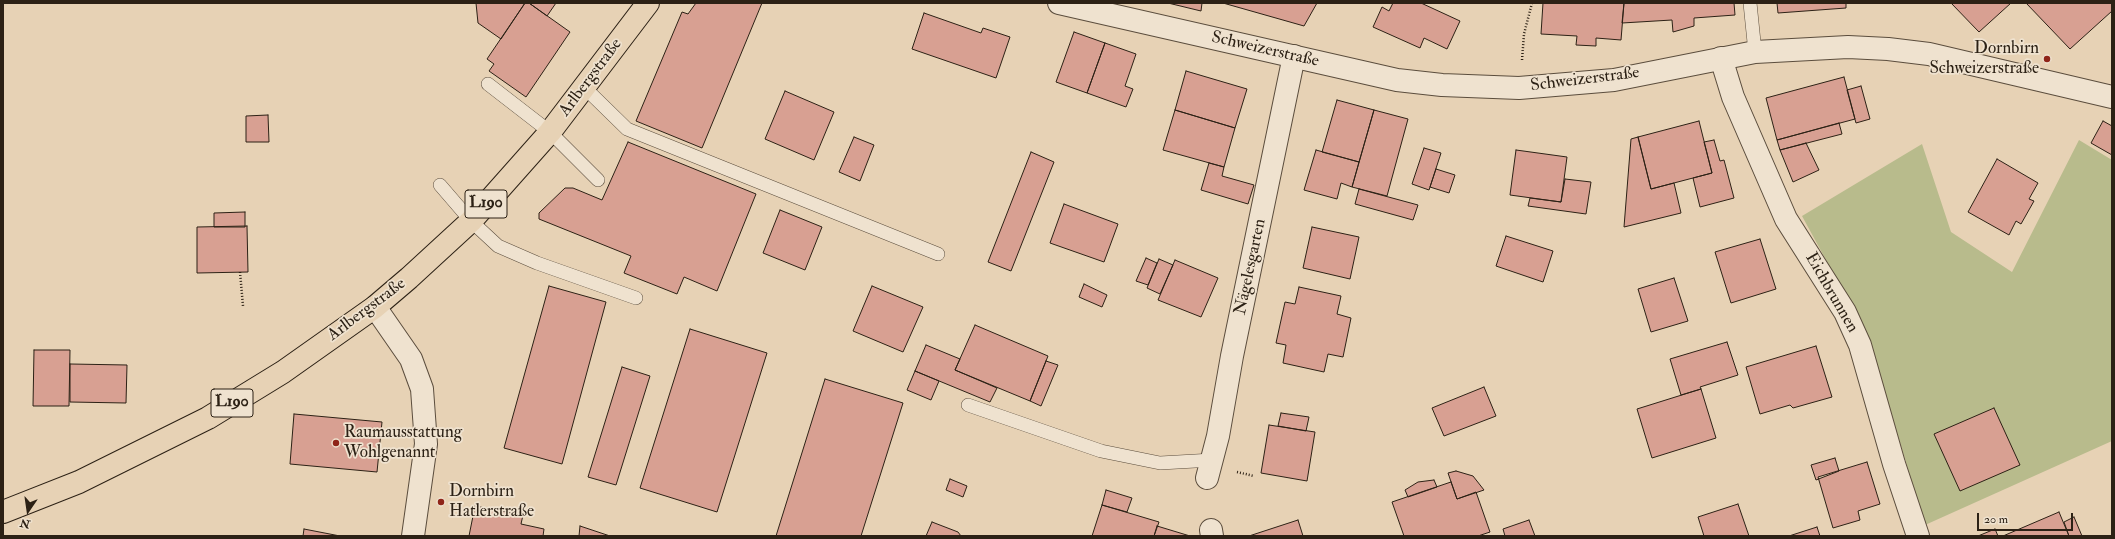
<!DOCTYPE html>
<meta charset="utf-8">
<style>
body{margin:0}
#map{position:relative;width:2115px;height:539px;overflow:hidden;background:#e7d2b5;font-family:"IM FELL Double Pica",serif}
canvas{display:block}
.frame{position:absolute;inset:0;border:4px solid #2c2115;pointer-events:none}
.north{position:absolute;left:8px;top:491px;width:40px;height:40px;-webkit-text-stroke:3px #efe2cf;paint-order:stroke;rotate:193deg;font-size:11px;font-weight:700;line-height:16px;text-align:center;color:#2c2115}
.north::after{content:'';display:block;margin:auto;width:14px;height:18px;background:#2c2115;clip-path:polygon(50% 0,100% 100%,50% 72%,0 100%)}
.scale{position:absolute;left:1977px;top:513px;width:96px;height:18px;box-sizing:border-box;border:2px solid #2c2115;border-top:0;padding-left:5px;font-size:12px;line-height:14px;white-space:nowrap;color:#2c2115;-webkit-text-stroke:3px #efe2cf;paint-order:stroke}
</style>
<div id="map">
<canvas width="2115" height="539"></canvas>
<div class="frame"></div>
<div class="north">N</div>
<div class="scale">20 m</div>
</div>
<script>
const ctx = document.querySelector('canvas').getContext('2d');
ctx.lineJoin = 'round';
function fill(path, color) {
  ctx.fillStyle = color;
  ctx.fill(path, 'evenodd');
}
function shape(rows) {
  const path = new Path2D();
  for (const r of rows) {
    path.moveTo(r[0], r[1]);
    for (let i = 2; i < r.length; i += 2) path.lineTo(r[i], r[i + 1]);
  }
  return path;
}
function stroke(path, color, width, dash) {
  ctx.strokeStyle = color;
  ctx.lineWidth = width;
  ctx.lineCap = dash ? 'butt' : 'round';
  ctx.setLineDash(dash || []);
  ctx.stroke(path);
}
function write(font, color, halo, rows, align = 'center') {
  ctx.font = font + ' "IM FELL Double Pica",serif';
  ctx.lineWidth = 3.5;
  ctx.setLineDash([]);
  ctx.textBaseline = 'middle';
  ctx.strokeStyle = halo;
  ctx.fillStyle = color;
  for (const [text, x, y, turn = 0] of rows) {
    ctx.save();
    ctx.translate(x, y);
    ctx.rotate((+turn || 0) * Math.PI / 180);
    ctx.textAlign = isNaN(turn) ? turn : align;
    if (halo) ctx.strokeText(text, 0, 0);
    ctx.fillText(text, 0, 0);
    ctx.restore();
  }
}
fill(shape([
 [2079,140,2112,160,2112,441,1925,525,1868,337,1802,216,1922,144,1951,232,2012,272]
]), '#b8bb8c');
const building = shape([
 [476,3,525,3,501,39,478,23,476,3],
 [525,3,529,3,570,32,526,97,489,71,494,64,487,59,525,3],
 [529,3,556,3,547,16,529,3],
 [696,3,762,3,702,148,636,121,682,12,688,14,696,3],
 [1168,3,1202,3,1201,11,1168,3],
 [1223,3,1317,3,1304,26,1223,3],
 [1393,3,1421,3,1460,21,1447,49,1424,38,1420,48,1373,27,1382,7,1389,11,1393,3],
 [1543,3,1624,3,1621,40,1596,38,1596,46,1576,45,1577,36,1541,34,1543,3],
 [1624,3,1734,3,1735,15,1694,18,1694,26,1673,32,1672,20,1622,23,1624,3],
 [1777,3,1846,3,1846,8,1778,13,1777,3],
 [1951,3,2011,3,1979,32,1951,3],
 [2026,3,2112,3,2112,11,2070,49,2026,3],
 [924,13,981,33,983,28,1010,37,996,78,912,49,924,13],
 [1074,32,1105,43,1087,93,1056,82,1074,32],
 [1105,43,1136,54,1125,86,1133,89,1126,107,1087,93,1105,43],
 [1186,71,1247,89,1235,128,1175,110,1186,71],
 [1844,77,1855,119,1777,140,1766,98,1844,77],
 [1861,86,1870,119,1856,123,1847,90,1861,86],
 [785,91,834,112,814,160,765,139,785,91],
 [1337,100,1374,110,1359,162,1322,152,1337,100],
 [1175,110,1235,128,1224,167,1163,150,1175,110],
 [1374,110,1408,119,1387,196,1352,187,1374,110],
 [268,115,269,142,246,142,246,116,268,115],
 [1699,121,1712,173,1651,189,1638,137,1699,121],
 [2103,121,2112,126,2112,155,2091,143,2103,121],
 [1839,123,1842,134,1780,150,1777,140,1839,123],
 [854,137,874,145,860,181,839,172,854,137],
 [1638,137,1651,189,1674,183,1681,213,1624,227,1631,139,1638,137],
 [1714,140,1720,161,1724,160,1734,198,1700,207,1693,178,1712,173,1704,142,1714,140],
 [628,142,756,194,717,291,684,277,677,294,624,273,631,256,539,219,539,213,565,188,573,188,602,200,628,142],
 [1806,143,1819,170,1793,182,1780,150,1806,143],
 [1424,148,1441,153,1429,190,1412,184,1424,148],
 [1316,150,1359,162,1352,187,1341,183,1337,199,1304,190,1316,150],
 [1516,150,1567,157,1561,202,1510,195,1516,150],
 [1031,152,1054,162,1011,271,988,262,1031,152],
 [1997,159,2038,183,2029,199,2034,201,2021,224,2016,221,2009,235,1968,212,1997,159],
 [1209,163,1224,167,1222,176,1254,185,1248,204,1201,190,1209,163],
 [1436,169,1455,175,1449,193,1430,187,1436,169],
 [1565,179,1591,182,1586,214,1528,206,1530,198,1561,202,1565,179],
 [1359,189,1418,205,1413,220,1355,204,1359,189],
 [1064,204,1118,224,1104,262,1050,243,1064,204],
 [780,210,822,227,805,270,763,253,780,210],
 [245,212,245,227,214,227,214,213,245,212],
 [247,226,248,272,197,273,197,227,247,226],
 [1312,227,1359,237,1350,279,1303,268,1312,227],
 [1506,236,1553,251,1543,282,1496,266,1506,236],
 [1760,239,1776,289,1731,303,1715,252,1760,239],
 [1146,258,1157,263,1148,285,1136,281,1146,258],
 [1159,259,1173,265,1160,294,1147,288,1159,259],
 [1175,260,1218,278,1201,317,1158,300,1175,260],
 [1674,278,1688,321,1651,332,1638,289,1674,278],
 [1084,284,1107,295,1102,307,1079,297,1084,284],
 [549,286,606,302,562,464,504,448,549,286],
 [872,286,923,307,903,352,853,331,872,286],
 [1299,287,1341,296,1337,314,1351,318,1343,357,1328,354,1324,372,1283,363,1286,345,1276,343,1285,302,1295,304,1299,287],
 [975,325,1048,356,1030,401,955,370,975,325],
 [690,329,767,353,717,512,640,488,690,329],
 [1727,342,1738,375,1700,387,1701,389,1681,395,1670,359,1727,342],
 [926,345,960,359,955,370,997,388,990,402,915,371,926,345],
 [1816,346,1832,397,1793,408,1790,405,1760,414,1746,367,1816,346],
 [34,350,70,350,69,406,33,406,34,350],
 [1046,361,1058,365,1041,406,1030,401,1046,361],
 [70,364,127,365,126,403,70,402,70,364],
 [622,367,650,376,616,485,588,477,622,367],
 [915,371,939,381,931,400,907,390,915,371],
 [825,379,903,403,861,536,776,536,825,379],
 [1484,387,1496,416,1444,436,1432,408,1484,387],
 [1701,389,1716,438,1652,458,1637,409,1701,389],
 [1994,408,2020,465,1960,491,1934,434,1994,408],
 [1281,413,1309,417,1306,431,1278,426,1281,413],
 [294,414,382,422,377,472,290,464,294,414],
 [1269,425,1315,432,1307,481,1261,473,1269,425],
 [1835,458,1839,471,1816,480,1811,465,1835,458],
 [1867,462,1880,504,1858,511,1860,520,1833,528,1818,477,1867,462],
 [1456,471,1473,476,1484,490,1457,499,1448,473,1456,471],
 [950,479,967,486,963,497,946,490,950,479],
 [1434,480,1437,487,1408,497,1405,490,1418,482,1434,480],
 [1451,482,1457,499,1476,492,1490,532,1478,536,1404,536,1392,502,1451,482],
 [1106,490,1132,498,1127,512,1102,505,1106,490],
 [1738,504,1749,536,1704,536,1698,517,1738,504],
 [1102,505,1159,522,1154,536,1092,536,1102,505],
 [475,506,523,515,521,524,544,529,543,536,469,536,475,506],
 [2059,512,2069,536,2003,536,2059,512],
 [2074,517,2082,536,2069,536,2064,522,2074,517],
 [1298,520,1303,536,1249,536,1298,520],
 [1529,520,1535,536,1505,536,1503,529,1529,520],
 [932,522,958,532,961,536,926,536,932,522],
 [580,526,610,536,579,536,580,526],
 [1157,526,1190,536,1154,536,1157,526],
 [1817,527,1820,536,1789,536,1817,527],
 [304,529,340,536,303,536,304,529],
 [1995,529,1998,536,1978,536,1995,529]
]);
fill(building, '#d8a092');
stroke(building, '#2c2115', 1);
const service = shape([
 [1750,3,1755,52],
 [488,84,550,132,598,180],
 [585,88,627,129,938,254],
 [440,185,471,221,498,246,537,263,636,298],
 [968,405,1101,451,1160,463,1213,460]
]);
const minor = shape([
 [1721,58,1733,97,1786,219,1845,312,1860,345,1894,464,1918,536],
 [1207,478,1218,436,1232,356,1294,56],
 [1211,530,1212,536]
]);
const tertiary = shape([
 [1059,3,1397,80,1442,85,1519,88,1614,80,1755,52,1848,47,1888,49,1929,54,2112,97],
 [375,307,411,359,422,389,426,444,413,536]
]);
const primary = shape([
 [3,512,79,482,208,418,283,372,375,307,409,278,471,221,550,132,648,3]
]);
stroke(service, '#5b4d3d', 14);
stroke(minor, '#5b4d3d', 24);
stroke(tertiary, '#5b4d3d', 24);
stroke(primary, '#2c2115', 24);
stroke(shape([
 [1522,60,1524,34,1532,3],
 [240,272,243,306],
 [1237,472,1254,476]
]), '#2c2115', 2.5, [1, 2]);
stroke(service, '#efe2cf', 13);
stroke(minor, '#efe2cf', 22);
stroke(tertiary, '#efe2cf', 22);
stroke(primary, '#e7d2b5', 22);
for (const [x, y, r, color] of [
 [2047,59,4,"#8f2418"],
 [336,443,4,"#8f2418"],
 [441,502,4,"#8f2418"]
]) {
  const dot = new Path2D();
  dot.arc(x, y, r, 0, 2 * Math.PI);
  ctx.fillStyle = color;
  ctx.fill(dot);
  stroke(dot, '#efe2cf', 1.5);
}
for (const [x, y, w] of [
 [486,204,42],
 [232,403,42]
]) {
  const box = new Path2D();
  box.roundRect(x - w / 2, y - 14, w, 28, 3);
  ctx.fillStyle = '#efe2cf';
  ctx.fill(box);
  stroke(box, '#2c2115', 1);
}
write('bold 16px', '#2c2115', null, [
 ["L190",486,204],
 ["L190",232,403]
]);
write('17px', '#2c2115', '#efe2cf', [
 ["Dornbirn",2039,49,"right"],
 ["Schweizerstraße",2039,69,"right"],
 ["Raumausstattung",344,433],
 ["Wohlgenannt",344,453],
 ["Dornbirn",449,492],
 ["Hatlerstraße",449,512]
], 'left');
write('17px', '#2c2115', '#efe2cf', [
 ["Schweizerstraße",1265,50,13],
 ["Arlbergstraße",591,78,-53],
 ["Schweizerstraße",1585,80,-7],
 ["Nägelesgarten",1251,267,-78],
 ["Eichbrunnen",1831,293,60],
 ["Arlbergstraße",367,310,-37]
]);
</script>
